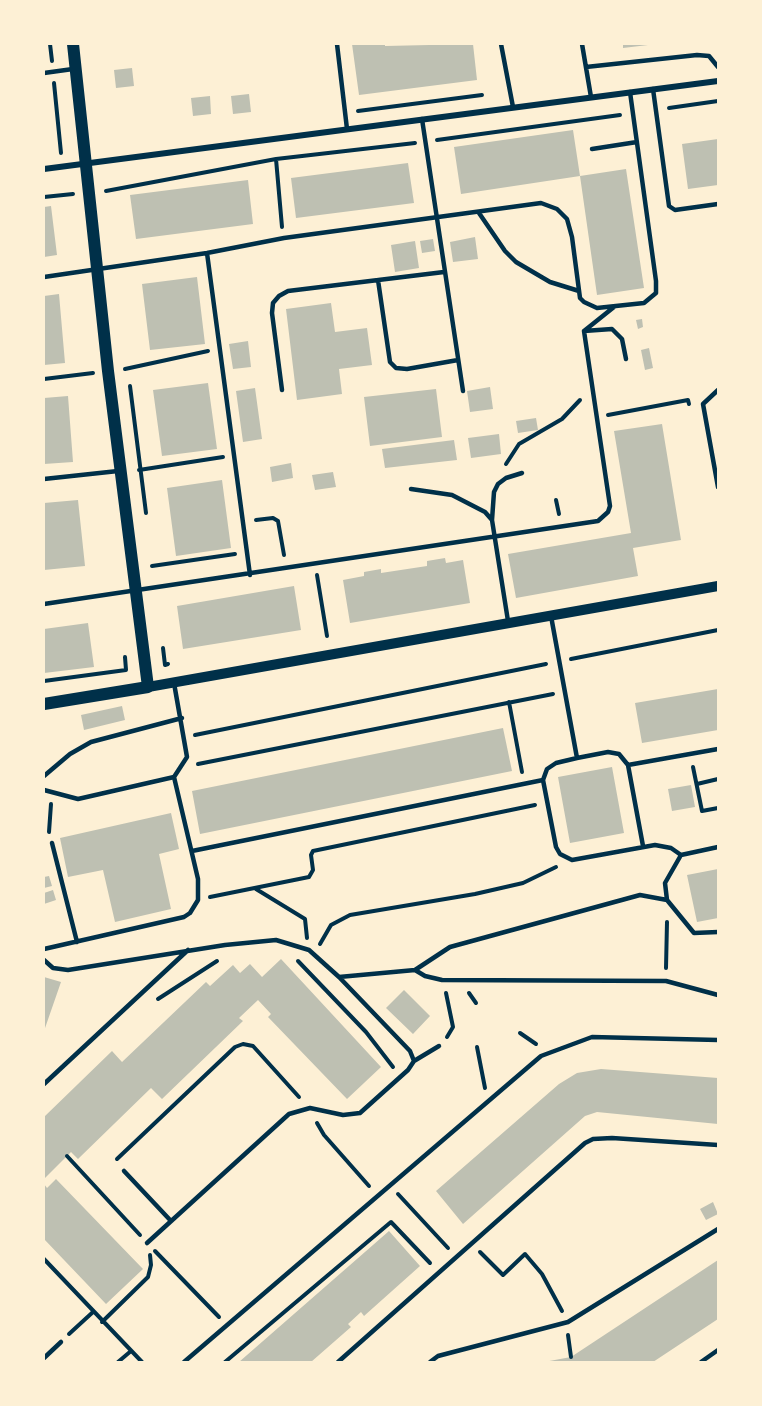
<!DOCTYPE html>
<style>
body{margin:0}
#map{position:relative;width:762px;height:1406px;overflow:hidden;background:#fdf0d5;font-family:Mulish,sans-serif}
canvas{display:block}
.frame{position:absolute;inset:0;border:45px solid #fdf0d5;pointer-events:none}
</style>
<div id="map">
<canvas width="762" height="1406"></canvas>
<div class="frame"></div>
</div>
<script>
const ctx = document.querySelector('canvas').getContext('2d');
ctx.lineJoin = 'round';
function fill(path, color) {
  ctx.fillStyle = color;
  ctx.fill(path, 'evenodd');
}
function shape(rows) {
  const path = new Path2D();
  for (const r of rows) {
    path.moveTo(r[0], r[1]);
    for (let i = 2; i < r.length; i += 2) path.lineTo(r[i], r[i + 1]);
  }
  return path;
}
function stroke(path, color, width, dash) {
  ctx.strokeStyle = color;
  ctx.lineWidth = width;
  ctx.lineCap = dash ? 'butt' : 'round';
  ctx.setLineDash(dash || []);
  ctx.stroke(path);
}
fill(shape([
 [352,44,385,44,385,46,473,44,477,80,359,95],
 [623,44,648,44,648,45,623,48],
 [132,68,134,86,116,88,114,70],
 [249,94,251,112,233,114,231,96],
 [210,96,211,114,193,116,191,98],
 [573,130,580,176,461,194,454,147],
 [718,139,718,185,688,189,682,144],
 [408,163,414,203,296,218,291,178],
 [626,169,644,288,597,295,580,176],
 [248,180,253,224,136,239,130,195],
 [51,206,57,255,44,257,44,207],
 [475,237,478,259,453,262,450,242],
 [433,239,435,251,422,253,420,241],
 [415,241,419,268,395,272,391,245],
 [197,277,205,344,150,350,142,284],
 [59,294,65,363,44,365,44,296],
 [331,303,335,332,367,328,372,365,339,369,342,394,297,400,286,309],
 [642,319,643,327,638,329,636,320],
 [248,341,251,367,233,369,229,344],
 [649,348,653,368,645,370,641,350],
 [208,383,217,449,162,456,153,390],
 [490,387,493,409,470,412,467,391],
 [255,388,262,439,243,442,236,391],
 [436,389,442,437,370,446,364,397],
 [68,396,73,462,44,464,44,398],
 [536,418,538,430,518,433,516,421],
 [662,424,681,540,633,548,638,576,516,598,508,554,631,533,614,431],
 [499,434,501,454,471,458,468,438],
 [454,440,457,460,385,468,382,449],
 [291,463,293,478,272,482,270,467],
 [333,472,336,487,315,490,312,475],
 [222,480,231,548,176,556,167,488],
 [78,500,85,566,44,570,44,503],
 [445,558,446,563,463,560,470,603,350,623,343,580,364,576,364,572,381,569,381,573,427,566,427,561],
 [294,586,301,630,183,649,177,606],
 [88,623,94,667,44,673,44,629],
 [718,689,718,730,642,743,635,703],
 [122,706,125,720,84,730,81,715],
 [503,728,512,771,200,834,192,791],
 [612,767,624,833,570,843,558,777],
 [691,785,695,807,672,811,668,789],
 [171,813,179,849,159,854,171,909,115,922,103,870,68,877,60,838],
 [718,869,718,918,697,922,687,875],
 [49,876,52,886,44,888,44,877],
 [53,890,56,900,44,904,44,893],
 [281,959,381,1067,347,1099,268,1017,271,1014,258,1000,239,1018,243,1021,162,1099,151,1088,78,1159,71,1152,44,1179,44,1117,112,1051,122,1062,206,982,210,986,233,965,240,973,250,964,262,977],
 [44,977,61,982,44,1031],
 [404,990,430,1016,413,1034,386,1008],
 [601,1069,718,1078,718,1124,597,1112,585,1116,463,1224,436,1191,559,1084,577,1073],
 [56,1179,143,1269,106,1304,44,1239,44,1184,47,1188],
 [713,1202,718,1214,706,1220,700,1209],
 [389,1231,420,1266,364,1316,361,1312,348,1324,351,1327,311,1362,239,1362],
 [718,1260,718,1319,653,1362,544,1362,571,1357]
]), '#bec0b2');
stroke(shape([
 [50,44,52,61],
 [54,83,61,153],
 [669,108,718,101],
 [358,111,482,95],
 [437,140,620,115],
 [276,159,282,227],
 [106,191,276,159,415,143],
 [44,197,73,194],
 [125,369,208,351],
 [44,379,93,373],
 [130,386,146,513],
 [608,415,688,400,689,404],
 [506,464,519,444,562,419,580,400],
 [139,470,223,457],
 [556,500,559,514],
 [256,520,273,518,278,521,284,555],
 [152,566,235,554],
 [317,575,327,636],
 [163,648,165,665,168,664],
 [571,659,718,630],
 [44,681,126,670,125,657],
 [509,702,522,772],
 [195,735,546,664],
 [198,764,553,694],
 [693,767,702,811,718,808],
 [697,784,718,779],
 [49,832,51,804],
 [256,889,305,919,307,938],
 [210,897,309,877,313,870,311,855,313,851,535,805],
 [320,944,331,925,350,915,475,894,523,883,556,867],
 [298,961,366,1032,393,1067],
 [666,968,667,922],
 [446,993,453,1027,447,1037],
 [469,993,476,1003],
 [158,999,217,961],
 [520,1033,536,1044],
 [477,1047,485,1088],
 [317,1123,324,1135,369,1186],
 [67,1156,140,1235],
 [117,1159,235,1047,243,1044,253,1046,299,1097],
 [398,1194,448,1248],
 [155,1251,219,1317],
 [480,1252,503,1275,525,1254,542,1274,562,1311],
 [44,1259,142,1362],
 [102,1322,148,1277,151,1265,150,1255],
 [69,1334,93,1312],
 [568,1335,571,1357],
 [118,1362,131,1351],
 [225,1362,391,1222,430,1263]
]), '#003049', 4);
stroke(shape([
 [337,44,347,129],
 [501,44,513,107],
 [582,44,591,97],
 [586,67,697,55,709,56,718,67],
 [44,73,73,69],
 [653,89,669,206,675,210,718,204],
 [422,119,463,391],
 [592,149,637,142],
 [479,213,505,251,516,262,550,282,579,291],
 [207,253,250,575],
 [44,277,207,253,284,238,541,203,557,209,567,219,572,237,580,298,584,302,597,308,644,303,656,293,656,281,630,92],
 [378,280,390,362,396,368,407,369,458,360],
 [584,331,612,329,622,339,626,359],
 [584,331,614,307],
 [282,390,272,313,273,303,279,296,288,291,444,272],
 [718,390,703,404,718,487],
 [44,479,118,471],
 [411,489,452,495,485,512,492,520,508,621],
 [492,520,494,492,498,484,506,478,522,473],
 [44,604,598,521,608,512,610,506,584,331],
 [551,616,577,758,608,752,619,754,628,765,718,749],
 [628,765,643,846],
 [44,776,70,754,91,742,182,718],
 [543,780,556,847,560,854,572,860,655,845,671,848,681,855],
 [44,790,78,799,174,777,187,757,174,683],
 [52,843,77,942],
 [192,851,543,780,547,769,556,763,577,758],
 [667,900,694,933,718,932],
 [44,949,184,917,190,913,198,900,198,879,174,777],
 [44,960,53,968,68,970,225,945,276,940,309,950,339,977,415,970,425,976,442,980,666,981,718,995],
 [415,970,450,947,640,895,667,900,665,883,681,855,718,847],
 [339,977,410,1051,414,1061],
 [44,1084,188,950],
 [124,1171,171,1221],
 [147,1243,289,1114,310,1108,343,1115,360,1113,408,1070,414,1061,439,1046],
 [44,1358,61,1342],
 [184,1362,541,1056,592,1037,718,1040],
 [338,1362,585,1143,593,1139,612,1138,718,1145],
 [430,1362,438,1356,568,1322,718,1229],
 [701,1362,718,1350]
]), '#003049', 4.5);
stroke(shape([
 [44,169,718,81]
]), '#003049', 6);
stroke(shape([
 [148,687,718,586]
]), '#003049', 10);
stroke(shape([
 [44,704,148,687,108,371,73,44]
]), '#003049', 12);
</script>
